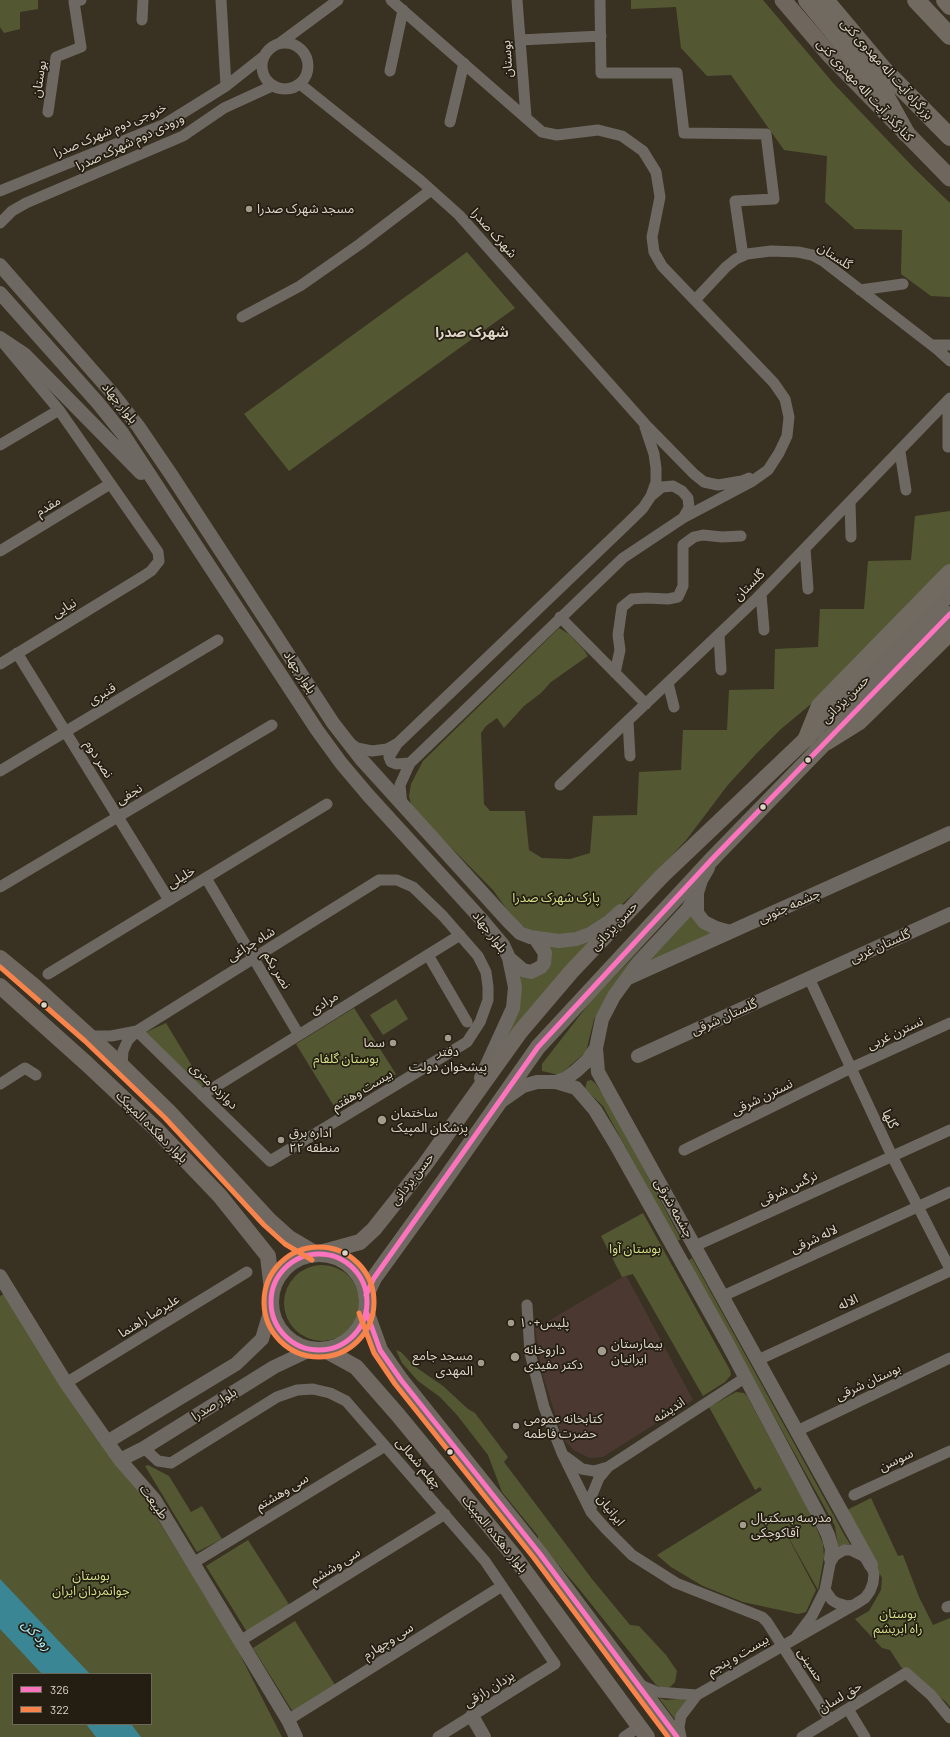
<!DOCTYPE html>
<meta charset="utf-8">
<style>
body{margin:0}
#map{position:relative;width:950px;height:1737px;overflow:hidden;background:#393223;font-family:Barlow,sans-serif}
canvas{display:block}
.legend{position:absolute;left:12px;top:1673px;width:140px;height:52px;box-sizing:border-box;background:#231d12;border:1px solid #6d675a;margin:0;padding:5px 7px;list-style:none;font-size:12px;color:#dcd5c6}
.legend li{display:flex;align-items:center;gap:8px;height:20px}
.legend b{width:20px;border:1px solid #6d675a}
</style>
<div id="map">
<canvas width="950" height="1737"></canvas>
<ul class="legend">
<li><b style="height:5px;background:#fc73be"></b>326</li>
<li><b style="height:5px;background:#f8844c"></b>322</li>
</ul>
</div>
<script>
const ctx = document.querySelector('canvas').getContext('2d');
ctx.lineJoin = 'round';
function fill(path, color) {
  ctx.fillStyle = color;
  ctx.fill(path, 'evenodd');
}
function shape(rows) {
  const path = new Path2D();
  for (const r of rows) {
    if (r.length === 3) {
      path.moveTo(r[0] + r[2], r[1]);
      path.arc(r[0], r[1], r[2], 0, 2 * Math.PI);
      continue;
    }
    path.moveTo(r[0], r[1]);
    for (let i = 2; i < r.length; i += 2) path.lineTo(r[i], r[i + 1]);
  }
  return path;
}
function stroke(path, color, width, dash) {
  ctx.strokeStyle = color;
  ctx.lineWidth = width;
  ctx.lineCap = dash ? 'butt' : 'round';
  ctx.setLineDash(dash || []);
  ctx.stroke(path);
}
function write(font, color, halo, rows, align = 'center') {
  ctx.font = font + ' Barlow,"Noto Sans Arabic",sans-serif';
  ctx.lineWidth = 3.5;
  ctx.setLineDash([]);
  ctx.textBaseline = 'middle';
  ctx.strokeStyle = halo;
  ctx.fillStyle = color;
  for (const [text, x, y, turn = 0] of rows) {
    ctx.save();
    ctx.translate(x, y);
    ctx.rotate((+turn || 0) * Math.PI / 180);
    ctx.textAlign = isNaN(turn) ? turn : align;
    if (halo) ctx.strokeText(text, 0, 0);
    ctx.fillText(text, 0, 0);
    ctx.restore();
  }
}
fill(shape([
 [626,1275,693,1400,603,1457,590,1458,575,1451,563,1439,542,1373,535,1329]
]), '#4a3831');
fill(shape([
 [0,0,38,0,38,9,20,12,20,29,4,33,0,27],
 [631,0,763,0,834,84,914,168,950,203,950,297,931,296,901,274,902,230,855,229,825,202,827,156,784,150,731,75,707,76,681,48,676,7,631,9],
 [467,252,515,308,289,471,244,414],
 [950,511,950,564,829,689,781,729,756,754,727,786,687,839,655,874,618,908,591,928,561,936,529,930,523,926,513,918,493,890,412,808,409,796,411,784,423,761,559,628,569,634,584,650,588,656,551,682,541,693,524,706,504,728,497,718,486,726,481,733,484,804,490,811,525,811,529,850,542,858,570,859,590,853,593,816,637,815,639,772,681,770,683,730,727,730,729,690,774,689,775,649,818,647,820,609,864,609,868,561,911,560,915,516],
 [684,904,612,988,594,1019,586,1052,559,1075,542,1071,542,1064,591,1001],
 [692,911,716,934,635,972],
 [599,932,518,1023,505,1038,516,969,537,974,543,942],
 [396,999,408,1019,383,1035,370,1015],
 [354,1008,396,1074,337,1111,296,1044],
 [166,1023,204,1086,199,1087,144,1033],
 [591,1080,595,1083,609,1104,681,1239,677,1241,603,1106,585,1089,587,1081],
 [643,1213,730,1370,731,1375,725,1382,703,1396,633,1274,622,1277,601,1236],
 [692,1258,845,1536,850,1544,838,1546,835,1526,688,1261],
 [322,1303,38],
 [4,1294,134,1481,234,1643,282,1737,0,1737,0,1296],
 [13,1674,151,1674,151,1724,13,1724],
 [396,1350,401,1352,414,1366,443,1386,468,1409,475,1413,508,1457,504,1462,592,1579,630,1625,639,1626,666,1655,677,1671,675,1682,670,1687,664,1689,656,1685,580,1590,538,1541,538,1536,502,1492,488,1455,457,1415,440,1397,418,1381,402,1363],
 [736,1392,744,1393,747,1396,812,1517,823,1544,824,1557,818,1590,781,1524,816,1590,806,1612,798,1614,743,1602,703,1586,671,1567,657,1555,762,1490,760,1487,755,1490,709,1407],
 [148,1465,169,1476,191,1512,202,1506,222,1539,197,1552,145,1466],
 [871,1498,898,1556,903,1555,919,1597,933,1625,950,1618,950,1707,946,1702,901,1667,890,1650,882,1648,855,1619,869,1611,881,1590,882,1578,847,1510],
 [248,1540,290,1606,247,1632,206,1566],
 [295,1621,335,1685,293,1712,253,1648],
 [659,1698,666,1700,689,1698,677,1722]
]), '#545832');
fill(shape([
 [0,1579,90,1674,42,1674,0,1629],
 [86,1724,131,1724,141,1737,96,1737]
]), '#3b8694');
stroke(shape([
 [221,0,226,86],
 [391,0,542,132,557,135,598,130,622,136,643,151,656,172,660,197,652,237,654,252,662,266,774,383,785,399,789,417,787,436,779,453,768,470,751,482,683,518,623,558,410,763,400,785,402,806],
 [517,0,526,117],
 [600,0,601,73,677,73,684,133,766,134,774,199,735,201,743,256],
 [142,20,143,0],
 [520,40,601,36],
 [285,66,23],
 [280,43,338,0],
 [390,71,403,10],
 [300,84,420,180,459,215,645,424,694,474,704,482,718,485,742,481,749,478],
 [48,112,56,57,81,47,74,2,81,0],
 [450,122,464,63],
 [0,191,165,124,226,86,264,56],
 [0,223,12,211,26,203,183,136,224,108,272,86],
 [860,290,903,284],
 [695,300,726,267,736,259,747,254,771,251,798,252,812,255,823,261,938,350,950,361],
 [242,317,300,286,360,244,431,190],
 [932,345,950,345],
 [645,427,654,454,656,468,656,482,651,496],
 [0,445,59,410],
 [948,447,948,402],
 [900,452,906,490],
 [850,502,851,537],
 [805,548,808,589],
 [0,551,110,484],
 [761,594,764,630],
 [560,617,646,704],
 [719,635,721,670],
 [17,653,169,900],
 [0,664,142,577,151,571,159,561,158,552,59,410,4,344],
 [615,673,620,650,618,635,622,607,632,599,646,598,668,599,678,597,683,586,683,545,694,537,703,535,722,537,741,536],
 [668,683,674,707],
 [628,721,630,756],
 [350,743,357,748,372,751,387,749,398,743,630,521,643,508,651,496,662,487,673,486,682,491,688,498,689,508,683,518],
 [397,744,389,757,391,762,396,764,410,763],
 [0,771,218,640],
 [560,785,754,601,950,398],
 [206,878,299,1035],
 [379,880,397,880,413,887,443,916,478,956,486,972,488,987,488,1000,480,1022,467,1042,270,1161,137,1031,379,880],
 [0,887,272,725],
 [428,955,467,1022],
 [48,974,327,804],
 [809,978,892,1156,950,1269],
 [90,1036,111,1036,137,1031,128,1040,123,1051,122,1066],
 [0,1084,25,1068,36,1075],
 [202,1095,460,935],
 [684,1150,851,1068,950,1023],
 [695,1246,950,1130],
 [723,1296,950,1192],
 [527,1305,530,1353,544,1407,562,1453,591,1512,606,1529,632,1555,676,1583,762,1617,767,1622,830,1720],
 [758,1360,950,1271],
 [66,1383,247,1272],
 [797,1431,950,1358],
 [144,1448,158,1461,171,1463,277,1397,297,1390,313,1389,330,1393,346,1401,485,1561,555,1664,438,1737],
 [566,1457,582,1469,594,1471,608,1467,746,1377],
 [854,1495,950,1451],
 [591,1511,592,1495,599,1478,608,1467],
 [844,1550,851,1550,865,1557,871,1565,874,1574,873,1583,870,1591,865,1598,854,1605,847,1606,837,1603,832,1600,825,1590,831,1559,837,1554,844,1550],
 [193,1563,385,1446],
 [947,1607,950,1606],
 [797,1636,812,1616,825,1590],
 [240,1641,445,1514],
 [638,1684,657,1692,697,1695],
 [848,1709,865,1737],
 [288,1720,502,1586],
 [624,1737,639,1727],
 [681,1737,679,1727,681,1716,697,1695,854,1605],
 [802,1737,906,1673,931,1695,950,1718]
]), '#6d6861', 11);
stroke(shape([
 [0,265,112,393,138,426,172,476,333,723,361,759,508,921,520,933,530,937,559,941,576,939,590,934,610,921,621,911],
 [0,293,98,403,123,434,317,730,341,763,368,795,482,920,503,945,509,958,515,987,513,1008,481,1078],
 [0,338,24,354,141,473],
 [708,868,701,880,697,893,688,909,639,962,614,996,602,1019,596,1048,598,1072,871,1565],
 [697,895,697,913,704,922,716,928,730,932],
 [509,958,523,970,531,972,541,967,544,963,545,953,535,938],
 [628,978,950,833],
 [638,1056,950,914],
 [556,1082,565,1079,576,1071,588,1060,596,1048],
 [503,1100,523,1086,537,1082,556,1082,576,1088,595,1110,615,1143,726,1341,818,1514,828,1535,832,1549,831,1559],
 [0,1276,66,1383,120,1460,154,1499,288,1720,296,1737],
 [107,1442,236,1364,262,1339,271,1309],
 [120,1460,144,1448,274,1367,310,1350],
 [472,1716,484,1737]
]), '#6d6861', 14);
stroke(shape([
 [0,958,34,986,122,1066,170,1113,269,1220,289,1238,316,1254,360,1242,374,1229,424,1166,520,1032,571,972,662,876,807,738,950,593],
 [0,986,87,1064,155,1128,220,1196,268,1256,272,1290],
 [319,1302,48],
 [366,1295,374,1278,444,1181,538,1047,714,857,950,614],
 [366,1311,380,1350,401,1380,540,1554,677,1737],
 [325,1350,356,1367,398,1415,514,1556,647,1737]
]), '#706961', 16);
stroke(shape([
 [783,0,829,54,950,178]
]), '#6f675e', 17);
stroke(shape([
 [807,0,885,95,906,133],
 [825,0,883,69,950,137],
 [916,0,950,36],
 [945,0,950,6],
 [807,738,820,706,950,573],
 [827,741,859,721,950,632]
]), '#706a61', 18);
stroke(shape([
 [319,1302,48],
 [366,1295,374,1278,538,1047,714,857,950,614],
 [366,1311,380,1350,401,1380,540,1554,677,1737]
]), '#fc73be', 5);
stroke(shape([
 [0,967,85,1041,165,1118,264,1225,285,1244,312,1260],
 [319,1302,55],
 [359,1313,374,1353,395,1384,534,1558,668,1737]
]), '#f8844c', 5);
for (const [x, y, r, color] of [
 [249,209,4,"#a39c8d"],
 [808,760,3.5,"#dcd5c6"],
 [763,807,3.5,"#dcd5c6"],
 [44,1005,3.5,"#dcd5c6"],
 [448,1038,4,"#a39c8d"],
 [393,1043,4,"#a39c8d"],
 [382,1120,5,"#a39c8d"],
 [281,1140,4,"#a39c8d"],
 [345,1253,3.5,"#dcd5c6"],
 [511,1323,4,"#a39c8d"],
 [602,1351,5,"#a39c8d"],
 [515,1357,5,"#a39c8d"],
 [481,1363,4,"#a39c8d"],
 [516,1426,4,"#a39c8d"],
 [450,1452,3.5,"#dcd5c6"],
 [743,1525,4,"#a39c8d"]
]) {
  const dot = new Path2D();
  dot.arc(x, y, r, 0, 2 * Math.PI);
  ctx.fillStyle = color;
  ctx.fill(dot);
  stroke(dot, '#231d12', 1.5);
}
write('13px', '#dcd5c6', '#231d12', [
 ["بوستان",507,59,-94],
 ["بزرگراه آیت اله مهدوی کنی",887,69,48],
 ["بوستان",39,79,-81],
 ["کنارگذر آیت اله مهدوی کنی",865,90,47],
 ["خروجی دوم شهرک صدرا",110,130,-23],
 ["ورودی دوم شهرک صدرا",130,142,-25],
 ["شهرک صدرا",494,233,48],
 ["گلستان",835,256,33],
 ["بلوار جهاد",120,403,51],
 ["مقدم",48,506,-31],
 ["گلستان",749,585,-45],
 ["نیایی",64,608,-31],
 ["بلوار جهاد",300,672,57],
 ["قنبری",102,694,-31],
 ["حسن یزدانی",845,699,-45],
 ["نصر دوم",99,759,58],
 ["نجفی",129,794,-31],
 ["خلیلی",181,877,-31],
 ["چشمه جنوبی",789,906,-24],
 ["حسن یزدانی",614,926,-47],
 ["بلوار جهاد",490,932,53],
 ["شاه چراغی",251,944,-32],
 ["گلستان غربی",880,946,-24],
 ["نصر یکم",277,970,59],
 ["مرادی",324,1003,-32],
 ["گلستان شرقی",724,1017,-24],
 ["نسترن غربی",895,1033,-25],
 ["دوازده متری",214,1086,44],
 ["بیست وهفتم",362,1090,-31],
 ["نسترن شرقی",762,1097,-26],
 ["گلها",890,1119,65],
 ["بلوار دهکده المپیک",152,1127,45],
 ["حسن یزدانی",412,1179,-52],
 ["نرگس شرقی",788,1188,-25],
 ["چشمه شرقی",674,1208,60],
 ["لاله شرقی",814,1239,-25],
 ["الاله",848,1302,-25],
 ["علیرضا راهنما",149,1316,-32],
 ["بوستان شرقی",868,1382,-25],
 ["بلوار صدرا",214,1404,-32],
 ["اندیشه",669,1410,-33],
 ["سوسن",896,1460,-25],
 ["چهلم شمالی",419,1463,49],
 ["سی وهشتم",282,1492,-31],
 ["طبیعت",154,1502,54],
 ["ایرانیان",611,1510,52],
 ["بلوار دهکده المپیک",495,1534,51],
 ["سی وششم",335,1566,-32],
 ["سی وچهارم",388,1641,-32],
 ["بیست و پنجم",738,1655,-30],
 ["حسینی",811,1665,57],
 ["یزدان رازقی",489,1689,-32],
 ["حق لسان",840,1697,-31]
]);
write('13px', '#dcd5c6', '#231d12', [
 ["مسجد شهرک صدرا",257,209],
 ["سما",385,1043,"right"],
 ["دفتر",448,1052,"center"],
 ["پیشخوان دولت",448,1067,"center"],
 ["ساختمان",391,1113],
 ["پزشکان المپیک",391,1128],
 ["اداره برق",289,1133],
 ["منطقه ۲۲",289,1148],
 ["پلیس+۱۰",519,1323],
 ["بیمارستان",611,1344],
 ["ایرانیان",611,1359],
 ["داروخانه",524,1350],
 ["دکتر مفیدی",524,1365],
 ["مسجد جامع",473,1356,"right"],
 ["المهدی",473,1371,"right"],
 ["کتابخانه عمومی",524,1419],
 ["حضرت فاطمه",524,1434],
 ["مدرسه بسکتبال",751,1518],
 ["آقاکوچکی",751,1533]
], 'left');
write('13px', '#d2df87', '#231d12', [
 ["پارک شهرک صدرا",556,898],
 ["بوستان گلفام",346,1059],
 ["بوستان آوا",635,1249],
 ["بوستان",91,1576],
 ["جوانمردان ایران",91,1591],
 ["بوستان",898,1614],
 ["راه ابریشم",898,1629]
]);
write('bold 14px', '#dcd5c6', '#231d12', [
 ["شهرک صدرا",472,332]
]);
write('italic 14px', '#aaebf9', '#231d12', [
 ["رود کن",37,1635,47]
]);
</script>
